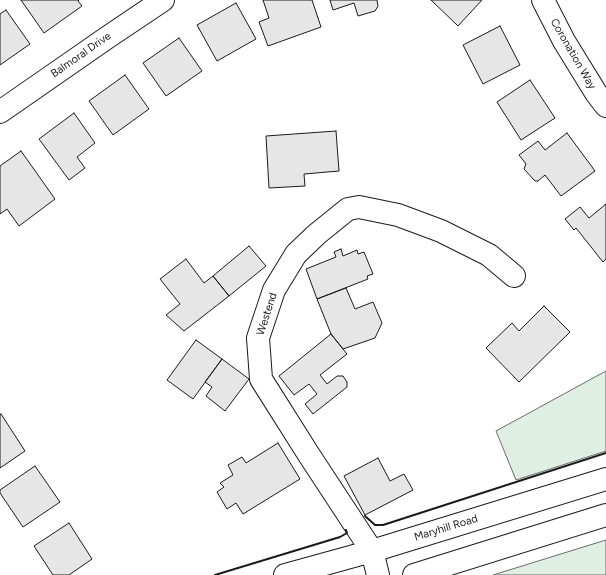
<!DOCTYPE html>
<style>
body{margin:0}
canvas{display:block;background:#fff}
</style>
<canvas width="606" height="575"></canvas>
<script>
const ctx = document.querySelector('canvas').getContext('2d');
ctx.lineJoin = 'round';
function fill(path, color) {
  ctx.fillStyle = color;
  ctx.fill(path, 'evenodd');
}
function shape(rows) {
  const path = new Path2D();
  for (const r of rows) {
    path.moveTo(r[0], r[1]);
    for (let i = 2; i < r.length; i += 2) path.lineTo(r[i], r[i + 1]);
  }
  return path;
}
function stroke(path, color, width, dash) {
  ctx.strokeStyle = color;
  ctx.lineWidth = width;
  ctx.lineCap = dash ? 'butt' : 'round';
  ctx.setLineDash(dash || []);
  ctx.stroke(path);
}
function write(font, color, halo, rows, align = 'center') {
  ctx.font = font + ' Figtree,sans-serif';
  ctx.lineWidth = 3;
  ctx.setLineDash([]);
  ctx.textBaseline = 'middle';
  ctx.strokeStyle = halo;
  ctx.fillStyle = color;
  for (const [text, x, y, turn = 0] of rows) {
    ctx.save();
    ctx.translate(x, y);
    ctx.rotate((+turn || 0) * Math.PI / 180);
    ctx.textAlign = isNaN(turn) ? turn : align;
    if (halo) ctx.strokeText(text, 0, 0);
    ctx.fillText(text, 0, 0);
    ctx.restore();
  }
}
const green = shape([
 [606,371,606,451,516,480,496,431,606,371],
 [606,540,606,575,493,575,606,540]
]);
fill(green, '#e0efe3');
stroke(green, '#6a6a6a', 1);
const building = shape([
 [21,0,79,0,78,1,82,6,44,33,21,0],
 [263,0,312,0,321,27,268,46,259,22,269,18,263,0],
 [330,0,377,0,378,6,375,11,358,16,354,3,333,10,330,0],
 [431,0,482,0,458,26,431,0],
 [236,3,256,39,217,61,197,25,236,3],
 [6,10,30,44,0,65,0,14,6,10],
 [500,26,520,65,483,84,463,45,500,26],
 [179,38,202,71,166,96,143,63,179,38],
 [125,75,149,109,113,135,89,101,125,75],
 [530,80,555,118,521,140,497,102,530,80],
 [74,113,95,143,77,157,85,168,69,180,39,139,74,113],
 [336,131,339,171,304,174,305,186,269,188,266,136,336,131],
 [567,133,595,171,561,196,545,175,538,181,535,181,524,169,526,164,519,155,538,141,545,150,567,133],
 [21,151,55,199,19,226,7,209,0,214,0,166,21,151],
 [606,204,606,259,603,262,576,228,574,230,565,219,580,207,589,218,606,204],
 [249,246,266,266,229,296,213,276,249,246],
 [341,249,343,256,357,250,358,254,364,252,373,274,367,276,368,279,317,299,306,269,336,257,334,252,341,249],
 [186,259,204,283,213,276,229,296,184,331,166,315,180,304,160,279,186,259],
 [346,288,355,309,373,302,382,323,375,338,343,349,331,334,317,299,346,288],
 [544,306,570,332,519,382,486,348,512,323,519,331,544,306],
 [331,334,347,354,320,375,327,384,337,376,343,376,347,382,347,387,313,414,305,404,317,394,309,384,294,395,279,376,331,334],
 [196,340,222,359,193,399,167,380,196,340],
 [222,359,249,379,225,411,206,396,212,387,205,382,222,359],
 [1,414,25,451,0,468,0,415,1,414],
 [278,443,300,479,243,514,236,503,227,509,217,492,224,487,220,483,233,475,228,465,242,457,246,463,278,443],
 [378,458,390,481,404,474,413,490,365,515,344,476,378,458],
 [35,466,60,502,23,527,0,493,0,490,35,466],
 [69,523,92,559,69,575,53,575,34,546,69,523]
]);
fill(building, '#e6e6e6');
stroke(building, '#1a1a1a', 1);
const minor = shape([
 [543,0,564,41,596,93,606,106],
 [0,112,108,37,163,0],
 [378,575,372,551,309,455,261,379,258,338,274,290,296,254,317,234,348,209,359,207,398,215,441,231,489,255,514,276]
]);
const primary = shape([
 [285,575,372,551,606,479],
 [414,575,606,515]
]);
stroke(minor, '#1a1a1a', 24);
stroke(primary, '#1a1a1a', 24);
stroke(minor, '#fff', 22);
stroke(primary, '#fff', 22);
stroke(shape([
 [365,516,375,525,383,525,606,453],
 [215,575,340,537,347,533,346,530]
]), '#1a1a1a', 2);
write('11px', '#1a1a1a', '#fff', [
 ["Coronation Way",573,54,60],
 ["Balmoral Drive",81,55,-35],
 ["Westend",267,314,-72],
 ["Maryhill Road",446,528,-17]
]);
</script>
